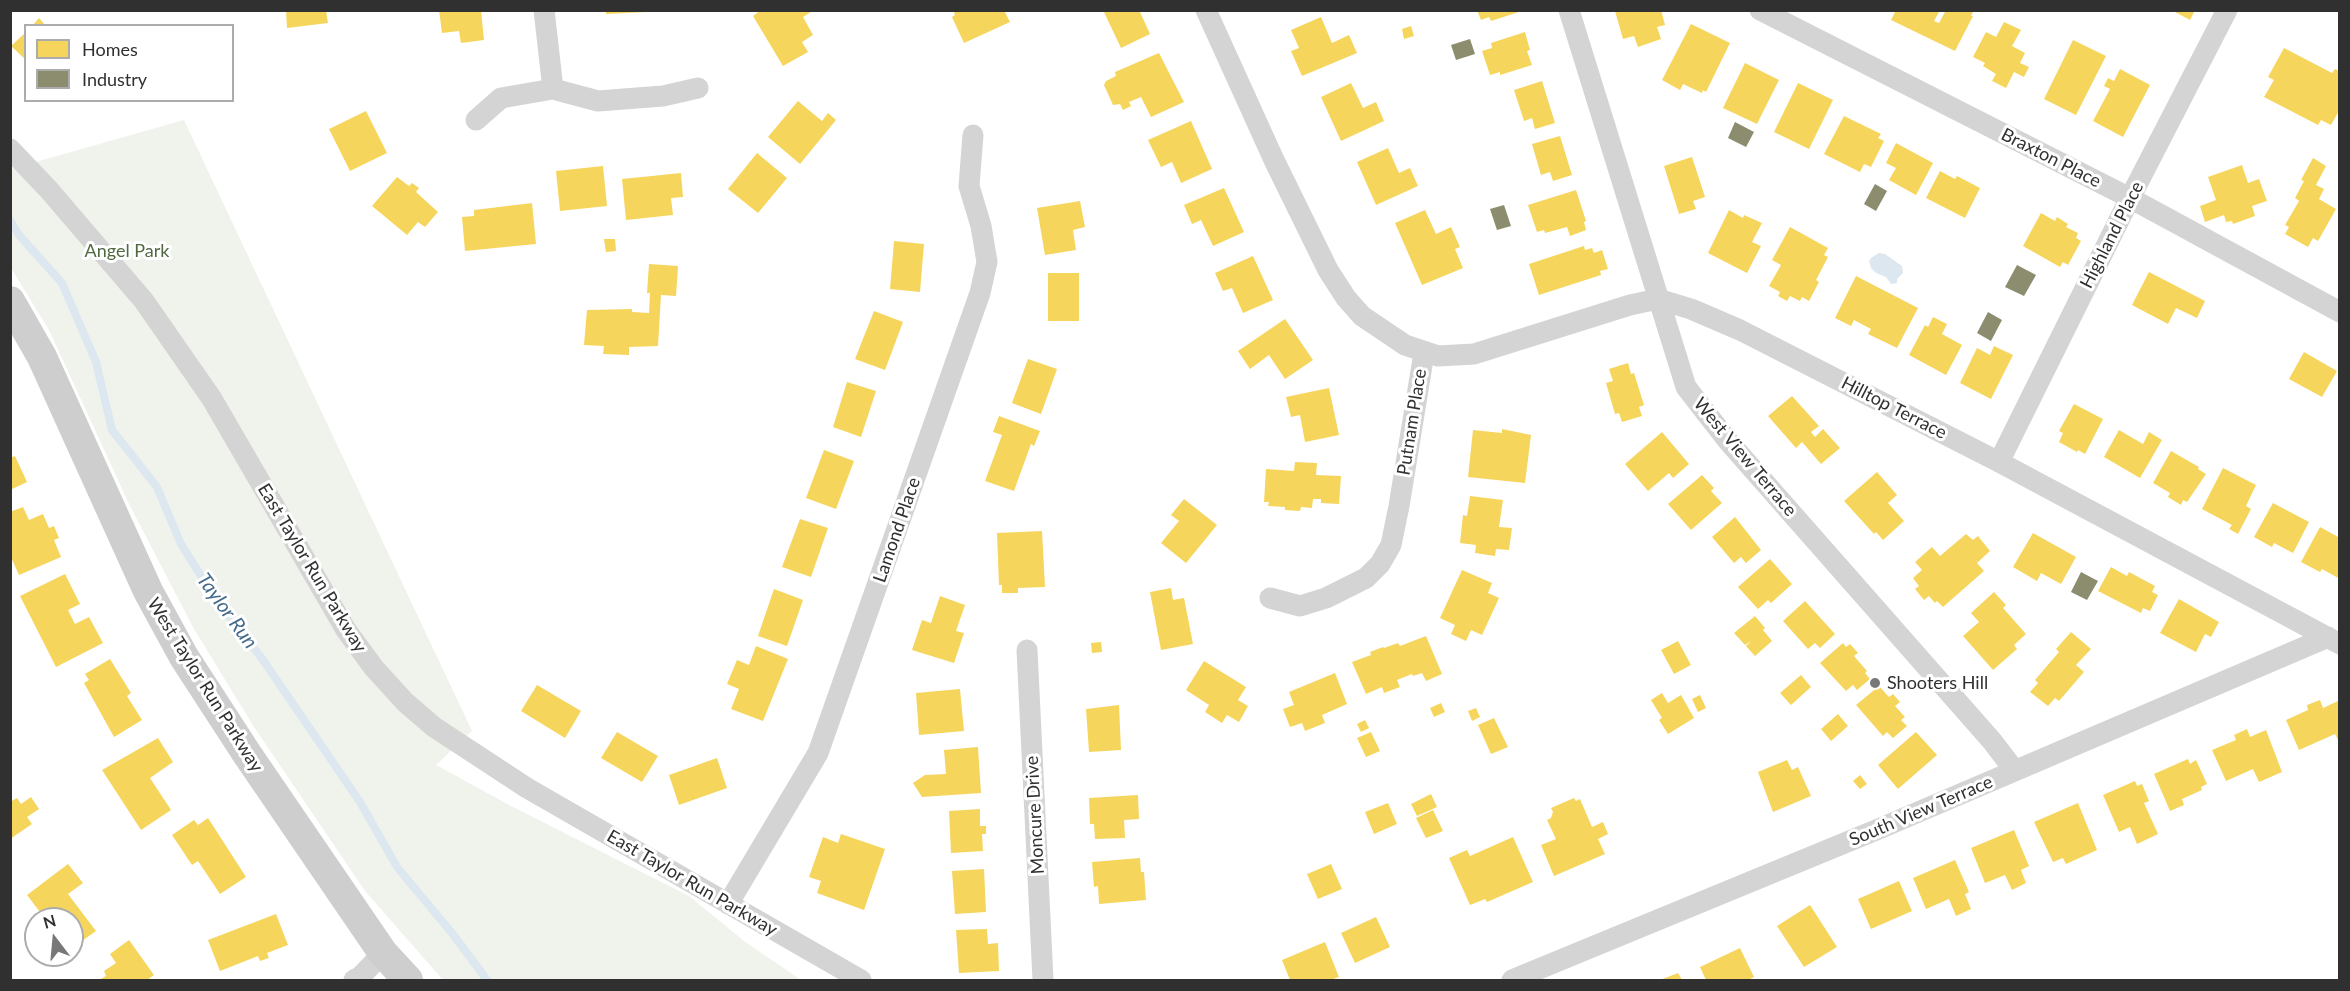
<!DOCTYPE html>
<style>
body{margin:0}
#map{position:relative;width:2350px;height:991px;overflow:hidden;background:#fff;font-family:Lato,sans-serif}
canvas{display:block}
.frame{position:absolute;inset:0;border:12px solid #303030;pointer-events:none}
.legend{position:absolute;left:24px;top:24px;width:210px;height:78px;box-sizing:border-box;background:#fff;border:2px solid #acacac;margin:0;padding:8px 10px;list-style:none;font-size:18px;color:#303030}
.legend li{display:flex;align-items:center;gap:12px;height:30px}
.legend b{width:30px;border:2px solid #acacac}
.north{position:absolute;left:24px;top:907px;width:60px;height:60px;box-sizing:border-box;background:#fff;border:2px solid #acacac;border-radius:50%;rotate:344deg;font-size:16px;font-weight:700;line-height:24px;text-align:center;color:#303030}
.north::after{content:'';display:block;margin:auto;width:21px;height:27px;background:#787878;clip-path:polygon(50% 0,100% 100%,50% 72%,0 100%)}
</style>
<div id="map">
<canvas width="2350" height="991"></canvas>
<div class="frame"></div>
<ul class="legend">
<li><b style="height:16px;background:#f6d55c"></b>Homes</li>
<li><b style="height:16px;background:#8c8c6e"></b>Industry</li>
</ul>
<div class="north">N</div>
</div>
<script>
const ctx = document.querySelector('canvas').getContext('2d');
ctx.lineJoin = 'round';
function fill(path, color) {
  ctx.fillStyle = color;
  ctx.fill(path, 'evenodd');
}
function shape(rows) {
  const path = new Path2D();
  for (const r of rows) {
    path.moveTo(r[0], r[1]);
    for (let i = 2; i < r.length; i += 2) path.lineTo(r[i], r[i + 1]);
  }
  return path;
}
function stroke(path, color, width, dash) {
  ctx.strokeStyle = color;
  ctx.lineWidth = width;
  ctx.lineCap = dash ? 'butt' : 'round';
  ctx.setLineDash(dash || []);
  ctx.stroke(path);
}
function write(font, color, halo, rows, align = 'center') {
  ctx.font = font + ' Lato,sans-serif';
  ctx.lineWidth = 6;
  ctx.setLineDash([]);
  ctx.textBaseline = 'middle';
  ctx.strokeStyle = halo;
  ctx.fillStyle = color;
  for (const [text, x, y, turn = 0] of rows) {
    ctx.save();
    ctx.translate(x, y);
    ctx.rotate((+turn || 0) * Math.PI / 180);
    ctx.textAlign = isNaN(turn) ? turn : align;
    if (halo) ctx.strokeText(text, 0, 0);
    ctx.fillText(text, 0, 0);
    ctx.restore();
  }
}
fill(shape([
 [184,120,472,731,436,765,511,806,689,896,744,941,801,980,443,980,365,891,254,727,194,629,130,506,49,330,11,268,11,169]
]), '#eff3ec');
fill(shape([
 [1879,253,1885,254,1902,266,1903,273,1897,279,1897,283,1891,284,1886,277,1876,273,1871,268,1869,261,1871,258]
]), '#dde7f0');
fill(shape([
 [286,10,326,10,328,23,287,28],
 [439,10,481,10,484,40,461,43,459,31,442,33],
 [606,10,647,10,647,12,606,14],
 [761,10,814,10,803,17,813,35,802,42,808,52,783,66,753,16],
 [953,10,1004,10,1010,22,964,43,952,17,955,15],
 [1103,10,1143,10,1140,12,1150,34,1121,48],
 [1477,10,1522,10,1522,11,1491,21,1489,17,1481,20],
 [1619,10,1661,10,1665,25,1657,27,1661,39,1638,47,1634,36,1623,39,1615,11],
 [1896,10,1935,10,1939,12,1934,21,1939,23,1946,10,1974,10,1971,16,1973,16,1955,51,1891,20],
 [2176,10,2195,10,2190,20,2175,12],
 [1321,17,1332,43,1349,35,1357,53,1302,76,1291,51,1299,48,1291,30],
 [39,18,46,26,32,26],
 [2004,22,2021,30,2012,46,2025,53,2020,63,2029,67,2024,77,2014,72,2006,88,1992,81,1996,74,1983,66,1985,63,1973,57,1986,32,1996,37],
 [1691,24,1730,43,1706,92,1703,90,1702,93,1683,84,1680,90,1662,80],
 [1411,26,1414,36,1404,39,1402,29],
 [26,32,26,60,11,46],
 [1525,32,1530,50,1527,51,1532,65,1500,75,1500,72,1490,75,1482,51,1492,48,1491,43],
 [2073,40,2106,56,2076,115,2044,99],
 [2284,48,2332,73,2335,69,2340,71,2340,109,2331,125,2321,120,2318,125,2264,97,2274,80,2268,77],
 [1159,53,1184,102,1151,117,1141,97,1129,102,1131,106,1123,110,1120,104,1113,105,1104,85,1106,81,1116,76,1115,72],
 [1745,63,1779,80,1757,124,1723,108],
 [2120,69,2150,85,2123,137,2093,121,2110,89,2104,86,2108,78,2114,81],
 [1542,81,1555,123,1535,129,1532,118,1524,121,1514,90],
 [1351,83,1363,108,1376,102,1384,121,1341,141,1321,97],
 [1798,83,1833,100,1809,149,1774,132],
 [798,101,822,121,828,113,836,120,800,164,768,137],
 [366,111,387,153,350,171,329,129],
 [1844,116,1881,134,1878,138,1884,141,1871,167,1864,164,1860,172,1824,154],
 [1191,121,1212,169,1181,183,1172,162,1161,167,1148,140],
 [1560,136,1572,175,1553,181,1550,172,1541,175,1532,144],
 [1896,143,1933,163,1916,195,1889,180,1896,168,1886,163],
 [1388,148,1399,173,1410,168,1418,186,1376,205,1357,162],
 [757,153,787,178,758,213,728,189],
 [1692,157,1705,197,1693,201,1696,209,1679,214,1664,166],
 [2313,158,2326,166,2316,185,2324,189,2319,199,2336,209,2318,241,2313,238,2308,247,2285,234,2289,227,2285,225,2299,201,2295,198,2304,181,2301,180],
 [2242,165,2248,183,2259,179,2267,201,2252,206,2255,216,2233,224,2232,221,2226,222,2224,215,2205,222,2200,206,2216,200,2208,177],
 [603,166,607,206,560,211,556,171],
 [1940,171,1955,179,1957,176,1980,188,1965,218,1926,198],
 [681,173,683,197,671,198,673,215,626,220,622,179],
 [397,177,409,186,412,183,419,188,416,192,438,212,425,227,418,222,407,235,372,206],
 [1224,188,1244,232,1213,246,1201,220,1192,224,1184,205],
 [1576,190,1586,221,1584,222,1586,230,1570,236,1567,227,1545,233,1544,230,1537,232,1528,205],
 [1080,201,1085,227,1073,230,1076,250,1045,255,1037,208],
 [532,203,536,244,465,251,462,217,474,216,474,210],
 [1425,210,1436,234,1451,227,1460,247,1455,249,1463,268,1422,285,1395,223],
 [1729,210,1743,218,1744,215,1762,223,1752,242,1761,246,1747,273,1708,253],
 [2041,213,2055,221,2057,217,2068,224,2066,227,2078,233,2076,238,2081,241,2068,265,2063,262,2060,267,2023,246],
 [1790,227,1828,248,1824,255,1828,257,1816,280,1819,282,1809,301,1802,297,1800,301,1790,296,1787,301,1778,296,1780,292,1769,286,1781,265,1772,260],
 [604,239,615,239,616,251,606,252],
 [894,241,924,244,920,292,890,289],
 [1584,246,1585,250,1592,248,1594,253,1602,250,1608,269,1600,271,1601,275,1539,295,1529,264],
 [1253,256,1273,300,1243,313,1232,288,1223,291,1215,273],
 [649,264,678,266,676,296,661,295,658,346,629,347,629,355,603,354,604,346,584,345,587,310,632,309,632,312,649,313,650,293,647,293],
 [2149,272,2205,301,2197,318,2176,308,2168,324,2132,305],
 [1048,273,1079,273,1079,321,1048,321],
 [1856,276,1918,308,1897,348,1868,334,1871,329,1854,320,1851,326,1835,318],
 [874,311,903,322,885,370,855,359],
 [1933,317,1947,324,1942,334,1962,345,1946,375,1909,355,1925,325,1928,327],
 [1285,319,1313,360,1285,379,1269,355,1250,369,1238,351],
 [1994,346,2013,355,1991,399,1960,383,1977,348,1990,355],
 [2304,352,2337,371,2322,397,2289,379],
 [1028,359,1057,369,1041,414,1012,403],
 [1628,363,1631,374,1634,373,1644,405,1639,407,1642,416,1622,422,1619,413,1615,414,1606,383,1613,381,1609,369],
 [847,382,876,391,861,437,833,427],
 [1329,388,1339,435,1305,442,1300,415,1291,417,1286,397],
 [1792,396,1819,426,1811,432,1815,437,1823,429,1840,448,1821,464,1802,442,1796,448,1768,416],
 [2074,404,2103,419,2085,454,2078,450,2077,452,2059,442,2063,433,2059,431],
 [999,416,1040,431,1034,446,1031,444,1014,491,985,481,1002,435,993,432],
 [1502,429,1531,435,1525,483,1468,477,1473,430,1502,433],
 [2119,430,2143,444,2149,432,2162,440,2140,478,2104,457],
 [1662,432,1689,464,1673,478,1669,473,1648,491,1625,464],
 [824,450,854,461,836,509,806,498],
 [2171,451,2199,467,2198,469,2206,474,2187,502,2183,500,2181,505,2168,497,2170,493,2153,483],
 [15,456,27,482,10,490,10,458],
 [1295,462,1317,463,1316,475,1341,476,1339,504,1321,503,1321,499,1313,499,1312,508,1301,507,1300,511,1285,510,1285,507,1268,506,1269,502,1264,502,1266,469,1294,471],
 [2223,468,2256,485,2246,506,2251,509,2238,534,2229,529,2232,525,2202,509],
 [1877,472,1897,495,1888,503,1904,521,1883,540,1876,532,1874,534,1844,501],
 [1702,475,1714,488,1711,491,1722,503,1691,530,1668,504],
 [1470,496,1503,500,1499,527,1512,528,1509,550,1496,549,1495,556,1475,553,1476,545,1460,543,1463,515,1467,516],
 [1184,499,1217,525,1186,563,1161,543,1179,521,1171,515],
 [2273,503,2309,522,2293,553,2274,543,2272,547,2254,537],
 [23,507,29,520,43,514,49,528,54,526,59,538,54,540,61,557,19,575,10,555,10,512],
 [1735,517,1761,550,1746,563,1741,557,1734,563,1712,537],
 [800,519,828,528,811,577,782,567],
 [2320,527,2340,538,2340,579,2322,569,2320,572,2301,562],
 [1042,531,1045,587,1018,588,1018,593,1002,593,1002,585,999,585,997,533],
 [2033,533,2076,557,2061,584,2041,573,2037,581,2013,567],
 [1966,534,1973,540,1978,536,1990,551,1977,563,1984,571,1943,607,1937,601,1935,603,1929,596,1924,600,1915,589,1919,586,1913,578,1922,570,1915,562,1932,547,1940,556],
 [1770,559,1792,584,1771,603,1768,600,1758,609,1738,587],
 [2111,567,2127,576,2129,572,2155,586,2152,592,2158,595,2150,611,2143,608,2141,613,2098,591],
 [1462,570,1492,583,1488,593,1499,598,1482,635,1471,630,1466,641,1451,634,1455,625,1440,618],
 [65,574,80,604,68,610,75,624,89,617,103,643,56,667,20,596],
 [1171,588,1173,600,1184,598,1193,644,1161,650,1150,592],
 [774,589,803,600,787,646,758,636],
 [1994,592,2006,605,2003,608,2026,634,2014,645,2017,649,1993,670,1963,636,1979,622,1971,613],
 [940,596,965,605,956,631,964,633,954,663,912,650,922,620,931,623],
 [2179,599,2219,622,2211,637,2205,634,2196,652,2160,633],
 [1805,601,1835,634,1820,648,1815,643,1808,649,1783,621],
 [1755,616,1765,628,1763,630,1772,641,1755,656,1746,646,1751,641,1745,645,1734,633],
 [2071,632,2091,649,2076,665,2084,672,2059,701,2055,698,2048,706,2030,692,2038,683,2035,680,2059,652,2056,649],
 [1426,636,1442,674,1426,681,1422,673,1413,676,1412,674,1397,680,1400,687,1384,693,1382,687,1366,694,1352,662,1371,655,1370,652,1383,647,1384,648,1398,643,1400,646],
 [1678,641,1691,665,1674,674,1661,650],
 [1101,642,1102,652,1092,653,1091,643],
 [1843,643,1846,647,1850,644,1858,653,1854,656,1867,671,1865,673,1870,679,1857,690,1853,685,1846,691,1820,663],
 [756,646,788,659,763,721,731,709,739,689,727,684,737,660,749,665],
 [110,659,131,693,127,696,142,720,114,737,84,683,89,680,85,674],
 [1204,661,1246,687,1238,700,1248,706,1239,722,1227,715,1222,723,1205,712,1209,705,1186,690],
 [1335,673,1347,704,1322,715,1325,723,1305,731,1302,723,1290,727,1283,709,1294,705,1289,692],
 [1801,675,1811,687,1791,705,1780,693],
 [537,685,581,711,565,738,521,711],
 [1879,686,1889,697,1893,694,1900,702,1895,706,1905,717,1901,720,1907,726,1893,738,1887,732,1883,736,1856,705],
 [960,689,964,731,919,735,916,693],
 [1662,693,1668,703,1681,695,1694,718,1668,734,1659,720,1662,718,1651,700],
 [1700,695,1706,708,1698,712,1692,699],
 [2320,700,2323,708,2338,701,2340,744,2335,734,2299,750,2286,720,2308,710,2307,705],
 [1441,703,1445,712,1434,717,1430,708],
 [1119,705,1121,750,1089,752,1086,709],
 [1476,708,1480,717,1472,721,1468,711],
 [1838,714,1848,726,1831,741,1821,729],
 [1494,718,1508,747,1491,754,1478,725],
 [1365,720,1369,728,1361,732,1357,724],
 [2247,729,2250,737,2266,730,2282,772,2259,782,2253,769,2226,781,2212,750,2236,740,2234,735],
 [617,732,658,756,642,782,601,758],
 [1371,732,1380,751,1366,757,1357,738],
 [1916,732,1937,755,1898,789,1878,765],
 [158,738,173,762,150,778,171,810,141,830,102,770],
 [978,747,981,793,922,797,913,783,925,775,946,774,944,750],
 [717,758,727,788,679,805,669,775],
 [2188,759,2190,764,2196,760,2207,784,2201,787,2202,790,2182,799,2184,805,2170,811,2154,774],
 [1787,760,1792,770,1798,767,1811,796,1773,812,1758,772],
 [1860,775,1867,784,1860,789,1853,781],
 [2135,781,2137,786,2142,784,2149,801,2144,803,2158,834,2137,844,2130,827,2119,832,2103,795],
 [1431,794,1437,807,1417,816,1411,804],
 [1138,795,1139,819,1124,820,1125,838,1095,839,1094,824,1090,824,1089,798],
 [31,797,39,809,27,817,32,824,10,839,10,802,17,798,21,804],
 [1574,798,1576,801,1580,799,1592,827,1603,822,1608,834,1598,839,1605,854,1554,876,1541,845,1556,839,1547,820,1551,818,1553,812,1551,808],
 [1388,803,1397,824,1374,834,1365,812],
 [2078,803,2097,850,2066,864,2063,858,2053,862,2034,822],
 [980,809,980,826,986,826,986,834,982,834,983,851,951,853,949,811],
 [1433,810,1443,831,1426,838,1416,818],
 [208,818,246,877,220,894,198,861,192,865,172,835,194,820,198,825],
 [2014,830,2029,866,2021,870,2026,883,2012,890,2005,875,1985,883,1971,848],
 [841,834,885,849,864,910,817,893,821,881,809,877,823,837,838,843],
 [1513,837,1533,882,1487,902,1485,899,1470,905,1449,858,1467,850,1470,856],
 [1140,858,1141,872,1144,872,1146,900,1099,904,1098,886,1094,887,1092,862],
 [1955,860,1969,892,1965,894,1971,909,1956,916,1949,899,1926,909,1913,878],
 [68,864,83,883,68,894,96,931,72,948,72,919,39,919,43,916,27,895],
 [1331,864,1342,889,1318,899,1307,874],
 [984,869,986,912,955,914,952,871],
 [1899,881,1912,911,1871,929,1858,899],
 [1810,905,1837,947,1804,967,1777,926],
 [276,914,288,945,267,953,269,958,260,961,258,956,220,971,208,940],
 [1376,917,1390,947,1355,963,1341,933],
 [987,929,988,944,998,943,999,971,959,973,956,930],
 [129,940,154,975,147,980,99,980,106,976,104,971,116,963,110,954],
 [1325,942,1339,977,1330,980,1290,980,1282,960],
 [1740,948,1754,977,1748,980,1706,980,1700,967],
 [1678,973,1682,980,1660,980]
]), '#f6d55c');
fill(shape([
 [1470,39,1475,54,1456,60,1451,45],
 [1735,122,1754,132,1746,147,1728,138],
 [1875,184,1887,191,1876,211,1864,204],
 [1504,205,1511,226,1497,230,1490,209],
 [2017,265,2036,275,2024,296,2005,287],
 [1988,312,2002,320,1991,341,1977,333],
 [2081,572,2098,581,2087,600,2071,592]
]), '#8c8c6e');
stroke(shape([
 [10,220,19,235,62,283,96,362,112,430,157,487,181,544,213,595,263,660,360,802,397,867,452,933,487,980]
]), '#dde7f0', 8);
stroke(shape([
 [544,10,553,89],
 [1206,10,1274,160,1328,270,1346,298,1362,316,1405,345,1438,356,1474,354,1630,305,1658,299,1691,309,1740,330,1999,462,2340,644],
 [1569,10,1686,387,1728,441,1992,741,2015,771],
 [1760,10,2130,198,2340,312],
 [476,120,501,98,553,89,598,101,663,96,698,88],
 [10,149,49,190,144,301,212,399,346,630,374,668,405,702,434,727,527,788,861,980],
 [1999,462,2130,198,2227,10],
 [1270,598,1300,606,1326,598,1366,578,1380,564,1391,545,1399,506,1424,353],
 [1027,650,1043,980],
 [728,904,818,753,980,293,987,262,981,226,969,186,973,135],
 [354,980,360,977,383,953],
 [1512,980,1881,828,2328,637]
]), '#d4d4d4', 21);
stroke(shape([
 [10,301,42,357,148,591,184,657,247,754,383,953,408,980]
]), '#cecece', 30);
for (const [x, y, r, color] of [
 [1875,683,6,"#787878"]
]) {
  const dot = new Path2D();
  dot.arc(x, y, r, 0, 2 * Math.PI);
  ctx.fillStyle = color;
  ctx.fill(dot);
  stroke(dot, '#fff', 2);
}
write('18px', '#303030', '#fff', [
 ["Braxton Place",2051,158,27],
 ["Highland Place",2112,235,-63],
 ["Hilltop Terrace",1894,408,27],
 ["Putnam Place",1412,422,-81],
 ["West View Terrace",1745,457,50],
 ["Lamond Place",897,530,-71],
 ["East Taylor Run Parkway",312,568,59],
 ["West Taylor Run Parkway",205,685,58],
 ["South View Terrace",1921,811,-23],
 ["Moncure Drive",1035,815,-93],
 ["East Taylor Run Parkway",692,883,30]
]);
write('18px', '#516941', '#fff', [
 ["Angel Park",127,251]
]);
write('18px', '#303030', '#fff', [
 ["Shooters Hill",1887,683]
], 'left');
write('italic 20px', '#456b8c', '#fff', [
 ["Taylor Run",227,611,54]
]);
</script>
